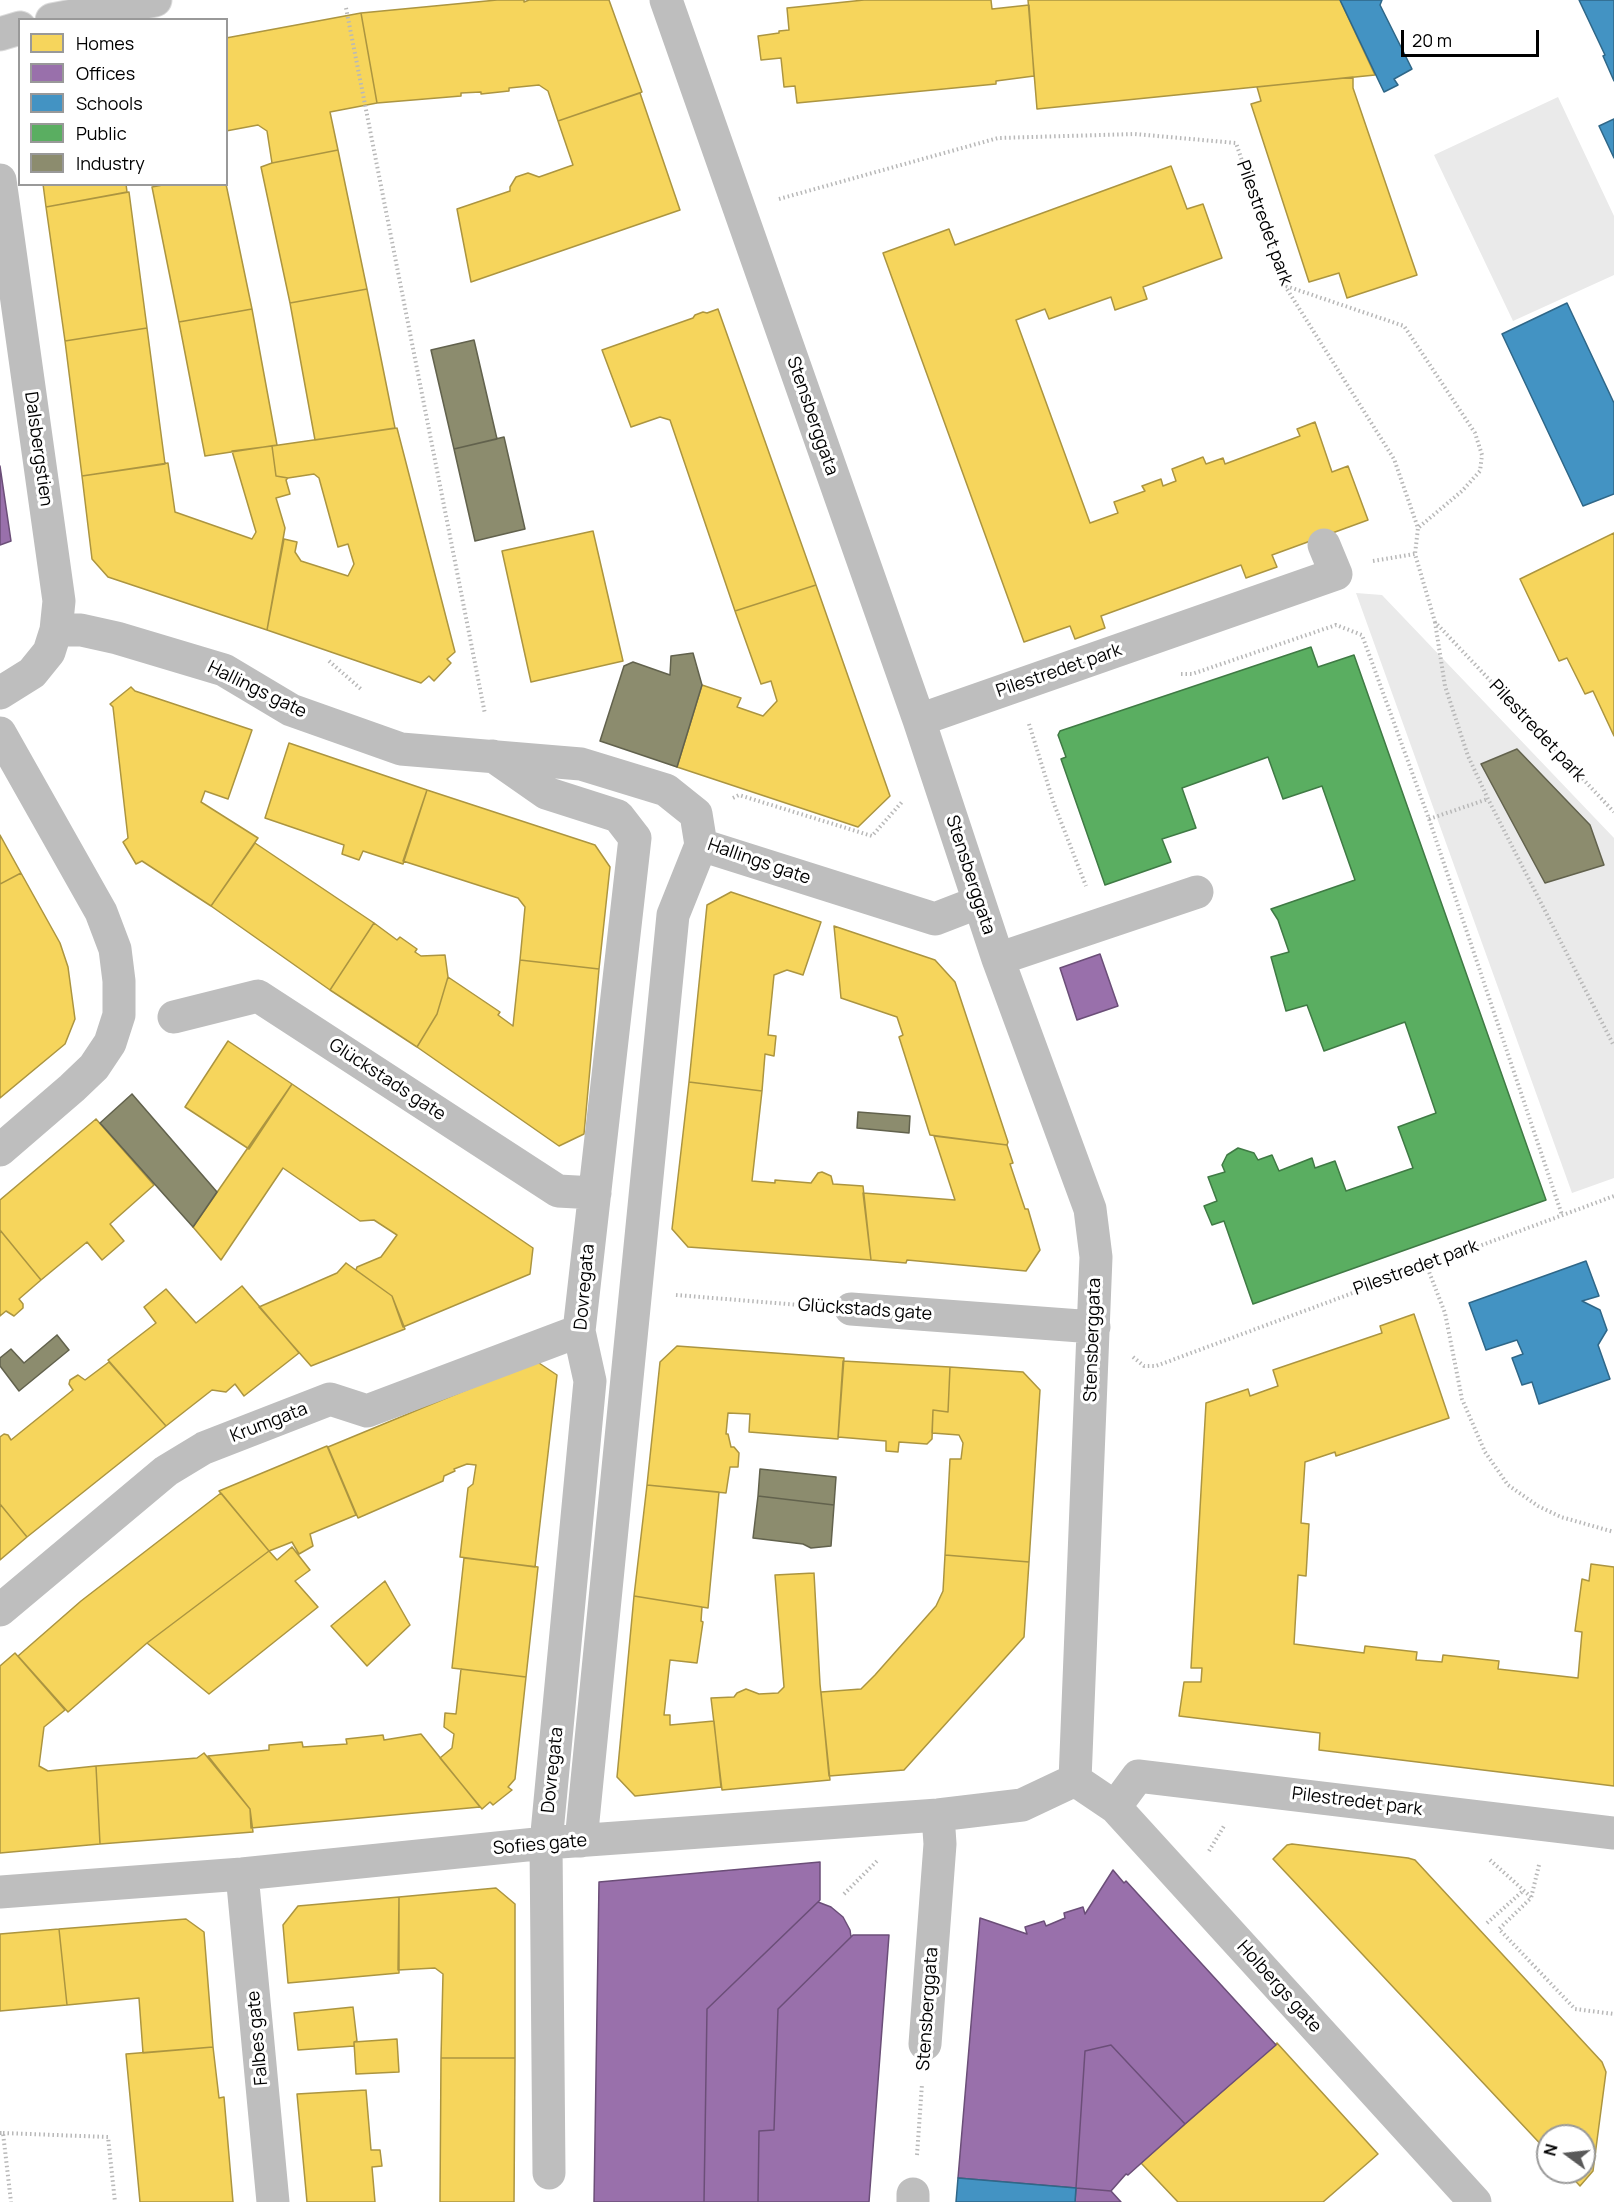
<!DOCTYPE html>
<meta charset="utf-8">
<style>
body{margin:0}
#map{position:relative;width:1614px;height:2202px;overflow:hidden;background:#fff;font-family:Manrope,sans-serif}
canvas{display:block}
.legend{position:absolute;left:18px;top:18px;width:210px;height:168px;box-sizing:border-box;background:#fff;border:2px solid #999;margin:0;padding:8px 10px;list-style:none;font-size:18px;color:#000}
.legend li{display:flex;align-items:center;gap:12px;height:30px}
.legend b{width:30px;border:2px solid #999}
.north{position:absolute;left:1536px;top:2124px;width:60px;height:60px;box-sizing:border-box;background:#fff;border:2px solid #999;border-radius:50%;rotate:285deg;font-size:16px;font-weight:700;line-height:24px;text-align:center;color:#000}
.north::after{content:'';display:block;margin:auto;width:21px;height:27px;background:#595959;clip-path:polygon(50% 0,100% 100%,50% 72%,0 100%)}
.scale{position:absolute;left:1401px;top:30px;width:138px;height:27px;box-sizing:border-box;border:3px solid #000;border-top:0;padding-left:8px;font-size:18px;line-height:21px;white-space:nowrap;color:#000;-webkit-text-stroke:4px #fff;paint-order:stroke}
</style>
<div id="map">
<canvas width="1614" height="2202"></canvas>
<ul class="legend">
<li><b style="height:16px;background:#f6d55c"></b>Homes</li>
<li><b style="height:16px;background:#9970ab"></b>Offices</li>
<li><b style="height:16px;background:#4393c3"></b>Schools</li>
<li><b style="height:16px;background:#5aae61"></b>Public</li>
<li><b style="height:16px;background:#8c8c6e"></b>Industry</li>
</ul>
<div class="north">N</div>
<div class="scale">20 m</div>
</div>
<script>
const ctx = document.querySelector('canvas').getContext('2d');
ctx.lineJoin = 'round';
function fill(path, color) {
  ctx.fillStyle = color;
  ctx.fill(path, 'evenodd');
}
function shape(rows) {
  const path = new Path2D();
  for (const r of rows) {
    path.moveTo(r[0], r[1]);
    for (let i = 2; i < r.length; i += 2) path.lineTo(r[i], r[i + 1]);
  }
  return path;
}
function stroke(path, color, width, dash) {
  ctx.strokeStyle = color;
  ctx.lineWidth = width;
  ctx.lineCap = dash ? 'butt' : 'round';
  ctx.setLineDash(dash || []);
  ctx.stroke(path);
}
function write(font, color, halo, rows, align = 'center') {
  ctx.font = font + ' Manrope,sans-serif';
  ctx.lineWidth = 6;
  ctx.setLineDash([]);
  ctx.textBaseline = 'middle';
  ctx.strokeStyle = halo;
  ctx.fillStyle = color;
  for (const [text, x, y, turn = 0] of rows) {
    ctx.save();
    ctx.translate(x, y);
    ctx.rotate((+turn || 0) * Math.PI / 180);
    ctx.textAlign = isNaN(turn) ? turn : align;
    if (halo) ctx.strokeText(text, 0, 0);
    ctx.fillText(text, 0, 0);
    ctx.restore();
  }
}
fill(shape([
 [1558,97,1614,216,1614,275,1513,321,1434,155],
 [1356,593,1382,595,1614,838,1614,1178,1572,1193]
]), '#eaeaea');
const homes = shape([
 [497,0,524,0,524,2,529,0,609,0,642,92,558,121,548,91,539,85,509,88,509,91,481,94,481,92,461,93,461,96,377,103,361,13,497,0],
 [864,0,991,0,992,9,1029,5,1034,76,996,81,996,84,797,103,795,86,784,87,781,58,761,60,758,36,779,33,779,31,789,30,787,8,864,0],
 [1028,0,1340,0,1375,75,1037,109,1028,0],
 [361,13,377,103,330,112,338,150,272,163,267,131,258,125,226,131,226,38,361,13],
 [1353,77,1353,88,1417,275,1347,298,1339,273,1309,282,1251,104,1261,101,1257,87,1353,77],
 [640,93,680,210,471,282,457,209,510,191,510,187,516,177,528,173,539,177,573,165,558,121,640,93],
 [338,150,367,289,290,303,261,167,272,163,338,150],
 [1171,166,1187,209,1203,204,1222,258,1143,287,1147,299,1115,310,1111,297,1049,319,1045,309,1016,320,1090,523,1118,513,1114,502,1145,491,1142,486,1161,479,1163,486,1176,481,1172,469,1203,457,1206,464,1223,458,1225,464,1300,436,1297,429,1315,422,1332,472,1348,466,1368,520,1272,555,1277,567,1246,578,1241,565,1101,616,1105,628,1075,639,1070,626,1024,642,883,253,949,229,955,245,1171,166],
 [43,184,126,184,127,192,46,207,43,184],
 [168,184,226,184,252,309,179,322,152,187,168,184],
 [129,192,147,328,65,341,46,207,129,192],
 [367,289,395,428,315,440,290,303,367,289],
 [252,309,277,445,205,456,179,322,252,309],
 [718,309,816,585,735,611,670,420,660,417,631,427,602,350,693,318,695,315,703,312,707,313,718,309],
 [147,328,165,464,82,476,65,341,147,328],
 [397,428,455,652,447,659,451,663,434,681,429,676,421,683,267,630,284,539,297,542,295,552,301,561,348,576,354,564,348,544,338,547,319,478,314,474,288,478,276,476,272,446,397,428],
 [272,446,276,476,288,478,286,480,290,494,276,498,285,528,267,630,108,577,92,559,82,476,168,463,175,512,252,539,256,532,232,451,272,446],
 [593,531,623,661,531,682,502,551,593,531],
 [1614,533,1614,736,1593,691,1585,694,1567,658,1559,661,1520,579,1614,533],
 [816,585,890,796,858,827,677,767,702,685,741,698,737,707,763,716,777,701,771,681,761,684,735,611,816,585],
 [131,687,135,691,252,730,228,799,205,791,201,802,258,838,211,906,142,861,136,864,123,842,128,838,113,707,110,704,131,687],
 [289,743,427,790,403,864,363,851,359,860,342,854,344,845,265,818,289,743],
 [427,790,595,845,610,867,599,969,520,960,525,907,518,898,403,861,427,790],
 [0,835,21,873,0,884,0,835],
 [255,843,374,923,330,990,211,906,255,843],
 [21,873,60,943,68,967,75,1019,65,1044,0,1098,0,884,21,873],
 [731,892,821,922,803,975,787,970,774,975,768,1035,776,1036,774,1056,765,1054,762,1091,689,1082,707,905,731,892],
 [374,923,397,940,400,937,417,949,415,952,421,956,445,955,448,977,437,1014,417,1047,330,990,374,923],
 [834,926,935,960,955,982,1008,1142,1007,1145,930,1135,899,1037,903,1035,897,1017,841,998,834,926],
 [520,960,599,969,584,1134,559,1146,417,1047,437,1014,448,977,500,1012,498,1015,513,1026,520,960],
 [228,1041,292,1084,249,1149,185,1107,228,1041],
 [689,1082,762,1091,752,1181,775,1183,775,1180,811,1183,818,1173,822,1172,831,1176,833,1184,863,1186,871,1260,688,1247,672,1229,689,1082],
 [292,1084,533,1248,530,1274,403,1327,392,1296,356,1270,357,1267,381,1257,397,1235,374,1220,360,1221,283,1168,221,1260,193,1227,292,1084],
 [96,1119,154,1185,110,1224,124,1241,102,1260,87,1242,41,1280,0,1230,0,1200,96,1119],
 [934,1136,1007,1145,1013,1163,1010,1164,1025,1209,1028,1209,1040,1250,1026,1271,907,1260,906,1263,871,1260,863,1193,955,1200,934,1136],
 [0,1230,41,1280,19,1299,23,1304,23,1308,14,1316,6,1311,0,1316,0,1230],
 [346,1263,392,1296,405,1329,311,1366,259,1307,337,1273,346,1263],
 [242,1286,299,1353,244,1396,235,1384,226,1392,212,1390,166,1426,108,1360,156,1323,144,1307,166,1289,196,1323,242,1286],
 [1414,1314,1449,1418,1336,1456,1335,1452,1305,1462,1301,1523,1309,1524,1306,1576,1298,1575,1294,1644,1364,1653,1365,1646,1417,1652,1416,1660,1442,1662,1443,1655,1499,1661,1498,1669,1578,1678,1582,1632,1575,1631,1582,1579,1589,1581,1591,1564,1614,1567,1614,1786,1319,1750,1320,1733,1179,1716,1184,1682,1201,1682,1202,1668,1191,1668,1206,1403,1248,1389,1250,1396,1278,1386,1273,1370,1382,1333,1380,1326,1414,1314],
 [677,1346,844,1358,838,1439,749,1432,750,1414,728,1413,726,1434,728,1434,731,1447,734,1447,739,1453,738,1467,730,1467,726,1493,647,1485,660,1362,677,1346],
 [536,1361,557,1375,535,1567,460,1557,468,1488,473,1484,476,1465,467,1464,454,1469,455,1471,444,1476,443,1481,358,1518,328,1447,536,1361],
 [843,1361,950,1367,948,1412,933,1410,932,1439,927,1444,899,1442,898,1452,886,1451,886,1441,838,1437,843,1361],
 [109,1362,166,1426,27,1537,0,1504,0,1437,4,1434,8,1435,11,1440,73,1390,69,1384,70,1380,78,1375,85,1380,109,1362],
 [950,1367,1023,1372,1040,1390,1029,1562,945,1555,950,1459,961,1459,963,1443,959,1435,932,1433,933,1410,948,1412,950,1367],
 [327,1446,356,1515,310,1534,313,1546,299,1554,292,1542,269,1551,219,1491,327,1446],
 [647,1485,719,1492,708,1608,634,1596,647,1485],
 [221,1493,269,1551,147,1643,68,1712,18,1656,81,1601,221,1493],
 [0,1504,27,1537,0,1560,0,1504],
 [292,1547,310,1570,295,1581,318,1607,209,1694,147,1643,269,1551,277,1560,292,1547],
 [945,1555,1029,1562,1024,1637,904,1770,829,1776,821,1692,861,1689,875,1675,936,1606,943,1591,945,1555],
 [464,1558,538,1567,526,1677,452,1668,464,1558],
 [814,1573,820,1684,830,1780,722,1790,711,1698,734,1697,737,1693,746,1689,759,1694,778,1693,784,1687,775,1575,814,1573],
 [385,1581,410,1625,367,1666,331,1626,385,1581],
 [634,1596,702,1607,701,1621,703,1622,697,1663,670,1660,664,1715,670,1715,670,1725,714,1721,721,1787,635,1796,617,1777,634,1596],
 [15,1653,65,1710,44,1727,39,1766,48,1771,96,1766,100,1844,0,1853,0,1666,15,1653],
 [461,1669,526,1677,515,1779,508,1787,512,1790,493,1805,490,1802,482,1809,440,1758,452,1748,454,1734,444,1727,445,1713,456,1714,461,1669],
 [421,1734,480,1807,251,1828,250,1809,208,1756,269,1750,269,1745,302,1742,303,1747,347,1744,346,1739,383,1735,384,1740,421,1734],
 [204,1753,250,1809,253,1832,100,1844,96,1766,197,1758,204,1753],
 [1292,1844,1408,1858,1415,1860,1602,2062,1606,2072,1593,2171,1580,2186,1567,2172,1584,2172,1584,2136,1548,2136,1548,2152,1273,1859,1287,1845,1292,1844],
 [496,1888,515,1904,515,2058,441,2058,443,1974,435,1968,398,1970,399,1897,496,1888],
 [399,1897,399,1973,288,1983,283,1925,298,1906,399,1897],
 [186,1919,204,1932,213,2047,143,2053,139,1998,67,2005,59,1929,186,1919],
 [59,1929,67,2005,0,2011,0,1934,59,1929],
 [353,2007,357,2041,354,2042,354,2046,298,2050,294,2013,353,2007],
 [397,2039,399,2072,356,2074,354,2042,397,2039],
 [1277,2043,1378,2154,1323,2202,1178,2202,1141,2163,1277,2043],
 [213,2047,219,2098,224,2097,233,2202,140,2202,126,2054,213,2047],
 [441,2058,515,2058,514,2202,440,2202,441,2058],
 [366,2090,371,2150,380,2150,382,2166,372,2167,375,2202,307,2202,297,2094,366,2090]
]);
fill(homes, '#f6d55c');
stroke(homes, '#ac9540', 1.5);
const offices = shape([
 [0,466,11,541,0,545,0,466],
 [1100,954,1118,1006,1077,1020,1060,968,1100,954],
 [820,1862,820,1900,707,2009,704,2202,594,2202,599,1882,820,1862],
 [1113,1870,1124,1883,1126,1881,1276,2045,1185,2124,1111,2045,1085,2051,1076,2188,958,2178,980,1918,1027,1934,1025,1927,1044,1921,1046,1926,1065,1918,1064,1913,1083,1907,1085,1914,1113,1870],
 [818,1902,831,1907,843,1917,850,1930,851,1937,778,2009,774,2130,759,2131,758,2202,704,2202,707,2009,818,1902],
 [853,1935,889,1935,869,2202,758,2202,759,2131,774,2130,778,2009,853,1935],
 [1111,2045,1185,2124,1128,2175,1126,2174,1111,2191,1076,2188,1085,2051,1111,2045],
 [1076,2188,1111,2191,1121,2202,1075,2202,1076,2188]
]);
fill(offices, '#9970ab');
stroke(offices, '#6b4e78', 1.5);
const schools = shape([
 [1340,0,1382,0,1380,5,1412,69,1394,79,1398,85,1384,92,1340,0],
 [1579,0,1614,0,1614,81,1603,56,1605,55,1579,0],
 [1614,119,1614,158,1599,126,1614,119],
 [1567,303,1614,403,1614,494,1583,506,1502,334,1567,303],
 [1586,1261,1599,1296,1582,1301,1600,1310,1607,1330,1598,1345,1610,1379,1539,1404,1532,1382,1522,1385,1512,1358,1523,1354,1517,1340,1486,1350,1469,1303,1586,1261],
 [958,2178,1076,2188,1075,2202,956,2202,958,2178]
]);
fill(schools, '#4393c3');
stroke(schools, '#2f6788', 1.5);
const public = shape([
 [1311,647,1318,667,1354,655,1546,1200,1253,1304,1224,1221,1212,1225,1204,1206,1217,1201,1208,1177,1225,1172,1222,1165,1227,1155,1238,1148,1254,1153,1258,1160,1272,1155,1279,1171,1312,1158,1315,1168,1335,1161,1346,1191,1413,1168,1398,1127,1436,1113,1405,1022,1324,1051,1307,1005,1286,1011,1271,957,1289,952,1278,920,1271,909,1355,880,1322,786,1283,799,1268,757,1182,788,1196,828,1162,839,1171,862,1105,885,1061,759,1066,757,1058,735,1060,731,1311,647]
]);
fill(public, '#5aae61');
stroke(public, '#3f7a44', 1.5);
const industry = shape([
 [474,340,497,439,454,449,431,350,474,340],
 [504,437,525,529,475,541,454,449,504,437],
 [693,653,702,685,677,767,600,741,624,666,633,662,670,675,671,656,693,653],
 [1517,749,1590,825,1604,865,1545,883,1481,764,1517,749],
 [132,1094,217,1192,193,1227,100,1123,132,1094],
 [858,1112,910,1116,909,1133,857,1128,858,1112],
 [57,1335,69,1350,19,1391,0,1366,0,1358,11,1349,24,1363,57,1335],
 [760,1469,836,1477,834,1505,758,1496,760,1469],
 [758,1496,834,1505,831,1546,811,1548,803,1544,753,1538,758,1496]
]);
fill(industry, '#8c8c6e');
stroke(industry, '#62624d', 1.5);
const major = shape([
 [52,20,155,0],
 [0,34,20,28]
]);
stroke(major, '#dbdbdb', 35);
stroke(shape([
 [346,8,485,714],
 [779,199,998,138,1135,134,1236,143,1285,286,1394,459,1418,528,1415,554],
 [1286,286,1404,326,1475,433,1482,455,1480,471,1462,491,1418,528],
 [1373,561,1415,554,1435,622,1614,812],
 [1435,622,1445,686,1468,756,1488,799,1614,1046],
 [329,661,362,690],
 [1181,674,1192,674,1336,625,1362,635,1429,819,1562,1215],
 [1029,724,1054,804,1086,886],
 [733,798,739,795,872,836,902,802],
 [1429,819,1488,799],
 [1426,1264,1445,1313,1462,1399,1485,1452,1508,1485,1538,1506,1561,1517,1614,1532],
 [676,1295,812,1306],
 [1133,1357,1144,1366,1156,1366,1614,1196],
 [1209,1851,1224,1826],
 [1490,1860,1531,1897],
 [1539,1865,1531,1898,1499,1929,1575,2009,1614,2014],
 [844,1894,877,1861],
 [1487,1923,1524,1890],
 [0,2133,3,2133,11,2202],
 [3,2133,108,2137,115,2202],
 [917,2155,922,2084]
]), '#b8b8b8', 4, [1.5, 3]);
stroke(shape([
 [666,0,919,720,998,959,1090,1209,1096,1257,1075,1780],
 [0,180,59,601,56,630,49,652,32,673,0,693],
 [56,630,81,630,117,638,224,670,291,710,401,749,581,764,666,790,696,814,701,845,935,919,979,902],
 [919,720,1336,574,1324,545],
 [0,733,101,912,115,949,119,981,119,1015,110,1043,94,1067,72,1088,0,1150],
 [493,756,546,793,618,816,635,838,579,1331,590,1381,546,1843,549,2173],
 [998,959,1197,892],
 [174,1017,258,996,558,1191,595,1193],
 [851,1309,1094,1327],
 [0,1610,166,1471,204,1448,330,1399,367,1411,579,1331],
 [1075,1780,1115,1807,1475,2202],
 [1115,1807,1138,1776,1614,1833],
 [581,1841,673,915,701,845],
 [242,1874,273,2202],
 [0,1892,242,1874,546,1843,938,1815,1022,1805,1075,1780],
 [925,2044,940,1844,938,1815],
 [913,2202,913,2194]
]), '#bebebe', 33);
stroke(major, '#bdbdbd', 33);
write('18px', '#000', '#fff', [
 ["Pilestredet park",1264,223,70],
 ["Stensberggata",812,416,71],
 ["Dalsbergstien",38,449,82],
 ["Pilestredet park",1059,671,-19],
 ["Hallings gate",257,690,26],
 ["Pilestredet park",1537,731,47],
 ["Hallings gate",759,862,19],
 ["Stensberggata",970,875,72],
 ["Glückstads gate",387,1080,33],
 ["Pilestredet park",1416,1268,-20],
 ["Dovregata",585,1287,-85],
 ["Glückstads gate",865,1310,4],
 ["Stensberggata",1093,1340,-88],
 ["Krumgata",269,1423,-21],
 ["Dovregata",553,1770,-84],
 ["Pilestredet park",1357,1802,7],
 ["Sofies gate",540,1845,-5],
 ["Holbergs gate",1279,1987,48],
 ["Stensberggata",928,2009,-86],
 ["Falbes gate",258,2038,-95]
]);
</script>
